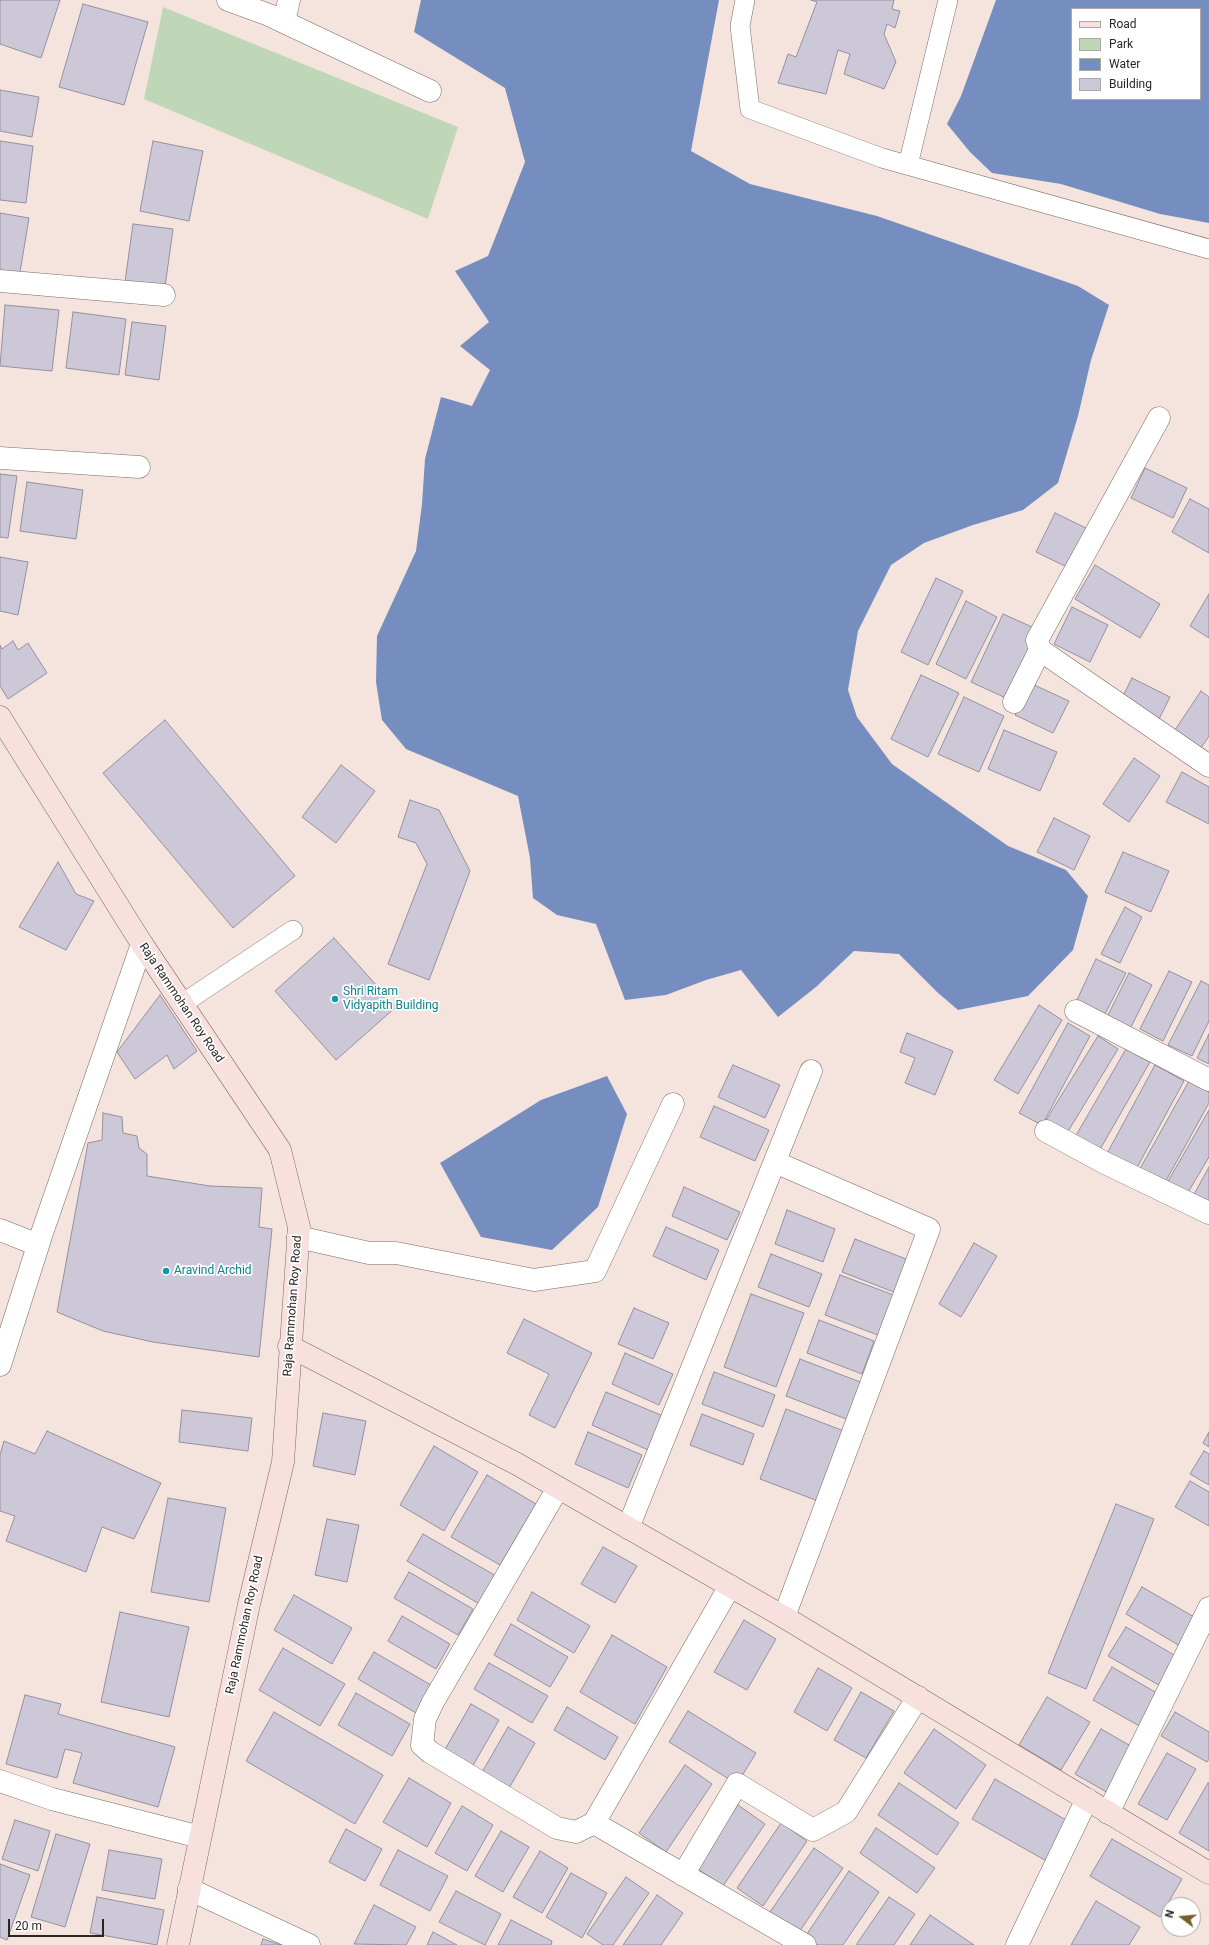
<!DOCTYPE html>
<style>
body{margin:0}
#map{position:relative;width:1209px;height:1945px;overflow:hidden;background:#f5e4dd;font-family:Roboto,sans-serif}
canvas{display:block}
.legend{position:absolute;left:1071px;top:8px;width:130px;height:92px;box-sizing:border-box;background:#fff;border:1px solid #aba8a7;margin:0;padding:5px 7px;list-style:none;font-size:12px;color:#2c2623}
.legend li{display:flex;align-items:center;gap:8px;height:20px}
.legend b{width:20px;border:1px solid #aba8a7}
.north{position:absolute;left:1161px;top:1897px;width:40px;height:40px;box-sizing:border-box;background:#fff;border:1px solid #aba8a7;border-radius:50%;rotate:286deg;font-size:11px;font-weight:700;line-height:16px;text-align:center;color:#2c2623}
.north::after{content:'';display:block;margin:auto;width:14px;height:18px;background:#765e2f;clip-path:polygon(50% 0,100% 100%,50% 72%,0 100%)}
.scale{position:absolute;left:8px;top:1919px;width:96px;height:18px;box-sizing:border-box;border:2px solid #2c2623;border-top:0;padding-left:5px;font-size:12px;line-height:14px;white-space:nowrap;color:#2c2623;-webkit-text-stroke:3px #fff;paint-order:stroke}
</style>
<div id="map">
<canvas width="1209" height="1945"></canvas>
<ul class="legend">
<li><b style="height:5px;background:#f7e0de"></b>Road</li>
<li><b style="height:11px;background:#c0d7b7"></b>Park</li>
<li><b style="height:11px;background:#758ebf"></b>Water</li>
<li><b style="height:11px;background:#cdc8d7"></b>Building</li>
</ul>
<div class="north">N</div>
<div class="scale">20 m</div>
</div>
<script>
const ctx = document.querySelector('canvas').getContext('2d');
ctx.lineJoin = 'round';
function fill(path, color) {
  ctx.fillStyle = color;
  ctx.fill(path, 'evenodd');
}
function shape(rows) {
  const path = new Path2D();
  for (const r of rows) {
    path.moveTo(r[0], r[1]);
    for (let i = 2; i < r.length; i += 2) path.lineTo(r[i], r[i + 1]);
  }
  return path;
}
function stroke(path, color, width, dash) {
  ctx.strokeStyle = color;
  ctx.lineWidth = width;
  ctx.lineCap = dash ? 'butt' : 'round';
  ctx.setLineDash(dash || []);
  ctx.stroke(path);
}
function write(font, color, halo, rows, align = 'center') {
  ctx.font = font + ' Roboto,sans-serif';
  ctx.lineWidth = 3.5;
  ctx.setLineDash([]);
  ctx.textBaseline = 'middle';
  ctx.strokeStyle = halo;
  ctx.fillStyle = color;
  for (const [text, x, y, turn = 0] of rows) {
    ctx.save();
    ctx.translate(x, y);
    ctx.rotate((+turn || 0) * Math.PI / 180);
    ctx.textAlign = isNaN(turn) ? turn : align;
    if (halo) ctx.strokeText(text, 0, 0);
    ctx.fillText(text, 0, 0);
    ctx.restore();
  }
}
fill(shape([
 [163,7,458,127,428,219,144,99]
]), '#c0d7b7');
fill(shape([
 [421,0,719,0,691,151,750,184,877,216,1078,286,1109,305,1091,360,1078,416,1058,483,1023,510,973,525,924,543,891,565,858,631,848,690,857,717,892,764,1008,846,1066,870,1088,896,1073,950,1028,996,958,1010,937,992,899,954,854,951,816,987,778,1017,741,970,706,980,666,995,625,1000,596,924,557,915,533,898,530,858,518,796,406,749,382,720,376,682,377,636,416,551,422,504,425,459,441,397,472,406,490,370,460,346,489,322,455,271,488,256,525,162,505,88,414,32],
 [996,0,1209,0,1209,223,1160,214,1061,184,992,173,970,152,947,124,961,96],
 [1072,9,1200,9,1200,99,1072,99],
 [607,1076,627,1114,598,1207,552,1250,481,1237,440,1163,541,1100]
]), '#758ebf');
const building = shape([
 [0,0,60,0,41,58,0,44,0,0],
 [811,0,894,0,892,9,900,11,895,28,887,24,884,34,896,62,884,89,844,74,850,54,838,50,826,94,778,83,788,54,796,57,817,2,811,0],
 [83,4,148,22,124,105,59,87,83,4],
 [0,90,39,97,32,137,0,131,0,90],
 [0,141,33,146,26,203,0,200,0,141],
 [153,141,203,151,189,221,140,211,153,141],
 [0,213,29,218,19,278,0,275,0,213],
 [133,224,173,229,164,294,124,289,133,224],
 [5,305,59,310,52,371,0,366,5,305],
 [73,312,126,319,119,375,66,368,73,312],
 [132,322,166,326,159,380,125,375,132,322],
 [1145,468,1187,488,1173,518,1131,498,1145,468],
 [0,474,17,476,8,538,0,537,0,474],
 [27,482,83,490,76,539,20,531,27,482],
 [1190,499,1209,509,1209,553,1172,532,1190,499],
 [1055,513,1090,530,1071,569,1036,552,1055,513],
 [0,557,28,562,18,615,0,611,0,557],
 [1095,565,1160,604,1140,638,1075,599,1095,565],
 [936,578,963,591,928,665,901,652,936,578],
 [1209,594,1209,638,1190,626,1209,594],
 [966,601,997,617,966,679,936,664,966,601],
 [1072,607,1108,625,1090,662,1054,644,1072,607],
 [1003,614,1041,631,1008,699,971,682,1003,614],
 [13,641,18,650,28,643,47,673,8,699,0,686,0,645,2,649,13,641],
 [921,675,959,693,928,757,891,739,921,675],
 [1132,678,1170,697,1158,721,1120,702,1132,678],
 [1030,683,1069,701,1053,733,1015,715,1030,683],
 [1201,691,1209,697,1209,736,1197,754,1171,736,1201,691],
 [964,697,1004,716,979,772,938,754,964,697],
 [165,720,295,876,233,928,103,773,165,720],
 [1004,730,1057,752,1040,791,988,769,1004,730],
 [1134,758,1160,776,1129,822,1103,804,1134,758],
 [341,765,375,791,336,843,302,817,341,765],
 [1182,772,1209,787,1209,824,1166,802,1182,772],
 [410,800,439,810,470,871,429,980,388,964,427,864,416,843,398,837,410,800],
 [1054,818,1090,836,1074,870,1037,852,1054,818],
 [1123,852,1169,871,1151,912,1105,892,1123,852],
 [58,862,76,894,94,901,66,950,19,927,58,862],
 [1125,907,1142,917,1120,963,1101,954,1125,907],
 [334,938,396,1007,336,1060,275,991,334,938],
 [1096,959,1126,973,1105,1014,1077,1000,1096,959],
 [1169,971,1192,982,1163,1041,1140,1029,1169,971],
 [1129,973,1152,985,1130,1029,1107,1017,1129,973],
 [1201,981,1209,985,1209,1021,1192,1056,1168,1045,1201,981],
 [160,995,197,1051,174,1069,167,1055,135,1079,117,1052,160,995],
 [1039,1005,1062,1020,1018,1094,994,1080,1039,1005],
 [1068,1023,1090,1036,1042,1125,1019,1113,1068,1023],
 [907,1033,953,1051,935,1095,905,1083,915,1058,900,1052,907,1033],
 [1209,1034,1209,1064,1197,1058,1209,1034],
 [1098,1036,1118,1049,1064,1138,1043,1125,1098,1036],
 [1126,1049,1150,1062,1098,1153,1074,1139,1126,1049],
 [733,1065,780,1085,765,1118,718,1097,733,1065],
 [1155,1065,1184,1081,1133,1175,1104,1159,1155,1065],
 [1189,1081,1209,1092,1209,1103,1162,1188,1137,1174,1189,1081],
 [714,1106,769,1130,755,1161,700,1137,714,1106],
 [1209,1110,1209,1157,1187,1194,1167,1183,1209,1110],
 [103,1113,122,1117,123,1133,137,1136,139,1148,147,1154,147,1176,210,1186,262,1188,259,1227,272,1229,259,1357,153,1342,103,1331,57,1312,88,1143,102,1140,103,1113],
 [1209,1167,1209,1207,1192,1198,1209,1167],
 [684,1187,740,1212,727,1240,672,1216,684,1187],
 [787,1210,835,1229,823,1262,775,1244,787,1210],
 [666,1227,719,1250,706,1280,653,1256,666,1227],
 [855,1239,911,1261,899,1294,842,1272,855,1239],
 [974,1243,997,1256,961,1317,939,1304,974,1243],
 [771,1254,822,1274,809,1307,758,1287,771,1254],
 [840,1275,899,1297,883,1337,825,1315,840,1275],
 [751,1294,804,1313,776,1387,724,1367,751,1294],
 [634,1308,669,1323,653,1359,618,1344,634,1308],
 [524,1319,592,1353,555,1428,529,1415,549,1374,507,1353,524,1319],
 [819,1320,874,1341,862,1374,807,1353,819,1320],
 [625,1353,673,1374,659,1405,612,1384,625,1353],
 [800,1359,868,1385,854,1422,786,1396,800,1359],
 [714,1372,775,1395,763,1427,702,1404,714,1372],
 [606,1392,663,1416,648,1450,592,1425,606,1392],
 [786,1409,844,1431,818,1501,760,1479,786,1409],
 [182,1410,252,1418,248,1451,179,1442,182,1410],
 [323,1413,366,1421,355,1475,313,1466,323,1413],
 [702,1414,754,1434,743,1465,690,1445,702,1414],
 [47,1431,161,1483,134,1539,102,1527,86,1572,6,1541,15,1516,0,1511,0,1455,4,1441,35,1454,47,1431],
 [588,1432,642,1455,628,1488,575,1464,588,1432],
 [1209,1432,1209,1447,1203,1443,1209,1432],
 [434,1446,478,1472,444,1531,400,1505,434,1446],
 [1204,1451,1209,1454,1209,1485,1190,1474,1204,1451],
 [487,1475,536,1504,500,1565,451,1537,487,1475],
 [1190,1481,1209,1492,1209,1526,1175,1507,1190,1481],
 [168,1498,226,1508,209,1602,151,1592,168,1498],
 [1116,1504,1154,1519,1086,1689,1048,1673,1116,1504],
 [327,1519,359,1525,347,1582,315,1575,327,1519],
 [423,1534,498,1577,481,1605,407,1561,423,1534],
 [603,1547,637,1566,615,1603,581,1584,603,1547],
 [409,1572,473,1609,458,1635,394,1598,409,1572],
 [1142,1587,1196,1618,1180,1646,1126,1614,1142,1587],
 [532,1592,590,1626,574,1653,517,1620,532,1592],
 [294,1595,352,1628,332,1664,274,1630,294,1595],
 [120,1612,189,1627,169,1717,101,1702,120,1612],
 [402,1616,450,1644,436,1669,388,1641,402,1616],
 [744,1620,776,1639,747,1690,714,1672,744,1620],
 [511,1624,568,1657,550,1687,494,1655,511,1624],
 [1126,1627,1181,1659,1164,1688,1108,1656,1126,1627],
 [612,1635,667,1667,635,1724,580,1692,612,1635],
 [283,1648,345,1684,320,1726,259,1690,283,1648],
 [374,1652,431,1685,416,1713,358,1679,374,1652],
 [489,1663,548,1696,532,1723,474,1689,489,1663],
 [1112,1667,1162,1696,1143,1728,1093,1700,1112,1667],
 [818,1668,852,1688,827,1731,794,1712,818,1668],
 [861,1692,894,1711,866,1758,834,1740,861,1692],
 [356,1693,410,1724,392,1756,338,1725,356,1693],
 [25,1695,61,1704,58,1714,175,1747,158,1807,73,1783,82,1753,65,1749,57,1778,6,1764,25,1695],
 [1047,1697,1090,1722,1061,1770,1019,1745,1047,1697],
 [471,1704,499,1720,471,1769,443,1753,471,1704],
 [567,1707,618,1737,605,1760,554,1730,567,1707],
 [688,1711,756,1753,737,1784,669,1742,688,1711],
 [274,1712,383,1775,355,1824,246,1761,274,1712],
 [1175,1712,1209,1732,1209,1759,1207,1762,1161,1736,1175,1712],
 [508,1727,535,1743,508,1790,481,1774,508,1727],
 [934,1729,986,1765,956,1809,904,1773,934,1729],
 [1101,1729,1136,1749,1110,1794,1075,1774,1101,1729],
 [1167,1753,1196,1769,1167,1820,1138,1804,1167,1753],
 [685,1765,712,1784,666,1852,639,1833,685,1765],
 [409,1778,451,1803,427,1847,383,1822,409,1778],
 [995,1779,1073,1824,1050,1863,972,1819,995,1779],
 [899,1783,959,1823,937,1855,878,1815,899,1783],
 [1208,1783,1209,1783,1209,1851,1179,1833,1208,1783],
 [738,1805,765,1824,723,1886,695,1867,738,1805],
 [462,1806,493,1825,467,1871,435,1853,462,1806],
 [15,1820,50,1831,38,1871,2,1859,15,1820],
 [781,1823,807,1841,763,1906,737,1888,781,1823],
 [876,1828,935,1868,917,1893,860,1853,876,1828],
 [346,1829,382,1849,365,1881,329,1862,346,1829],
 [501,1831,529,1847,503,1892,475,1876,501,1831],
 [56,1834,90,1844,65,1927,31,1917,56,1834],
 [1112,1839,1182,1879,1160,1917,1090,1876,1112,1839],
 [814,1848,843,1868,797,1935,768,1915,814,1848],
 [109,1850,162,1859,155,1899,102,1890,109,1850],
 [398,1850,448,1876,430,1911,380,1885,398,1850],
 [540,1851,568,1868,542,1913,513,1897,540,1851],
 [0,1864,30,1875,7,1940,0,1937,0,1864],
 [849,1871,879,1892,843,1945,816,1945,805,1937,849,1871],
 [571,1873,607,1893,582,1938,546,1917,571,1873],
 [626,1877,649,1893,613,1945,603,1945,587,1934,626,1877],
 [456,1891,501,1914,485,1945,439,1922,456,1891],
 [657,1895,683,1913,661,1945,623,1945,657,1895],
 [97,1897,164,1910,157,1945,90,1933,97,1897],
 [889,1897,915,1914,894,1945,856,1945,889,1897],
 [1096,1901,1140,1927,1129,1945,1071,1945,1096,1901],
 [374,1905,416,1927,406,1945,354,1944,374,1905],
 [930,1915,974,1945,910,1945,930,1915],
 [511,1920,552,1941,551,1945,498,1945,511,1920],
 [433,1932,457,1945,427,1945,433,1932],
 [263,1939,281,1945,261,1945,263,1939]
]);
fill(building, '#cdc8d7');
stroke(building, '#94909e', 1);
const lane = shape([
 [745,0,740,26,750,109,882,158,1209,249],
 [908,165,948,0],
 [182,1004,293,930]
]);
const street = shape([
 [228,0,269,15,430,91],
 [284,22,289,0],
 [0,281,164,295],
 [1159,418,1037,640,1040,650,1209,766],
 [0,458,139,467],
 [1014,702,1040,650],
 [1076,1011,1209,1080],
 [1046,1131,1105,1163,1209,1213],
 [775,1162,929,1229,784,1617],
 [0,1230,38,1245],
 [298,1237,369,1253,396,1253,534,1280,595,1271,673,1104],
 [0,1365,42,1233,142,944],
 [558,1488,433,1702,425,1719,422,1745,430,1752,557,1828,576,1832,594,1823,805,1945],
 [628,1528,811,1071],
 [0,1781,52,1799,200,1837],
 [1108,1813,1209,1608],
 [594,1823,730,1586],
 [683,1875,737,1784,813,1830,846,1812,918,1697],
 [189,1889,309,1945],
 [1017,1945,1087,1799]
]);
const secondary = shape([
 [0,717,142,944,280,1150,299,1227,283,1462,249,1604,178,1945],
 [289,1346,517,1464,784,1617,1209,1873]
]);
stroke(lane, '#796a63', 20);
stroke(street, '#796a63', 23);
stroke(secondary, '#796a63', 23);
stroke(lane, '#fff', 19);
stroke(street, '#fff', 22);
stroke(secondary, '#f7e0de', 22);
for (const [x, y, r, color] of [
 [335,999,4,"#0f9aa8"],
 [166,1271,4,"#0f9aa8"]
]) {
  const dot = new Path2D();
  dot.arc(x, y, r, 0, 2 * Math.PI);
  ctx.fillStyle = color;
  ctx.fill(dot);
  stroke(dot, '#fff', 1.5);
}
write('12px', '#0d838f', '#fff', [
 ["Shri Ritam",343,992],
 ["Vidyapith Building",343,1006],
 ["Aravind Archid",174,1271]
], 'left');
write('12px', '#2c2623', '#fff', [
 ["Raja Rammohan Roy Road",181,1003,56],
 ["Raja Rammohan Roy Road",293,1306,-86],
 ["Raja Rammohan Roy Road",245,1625,-78]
]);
</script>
